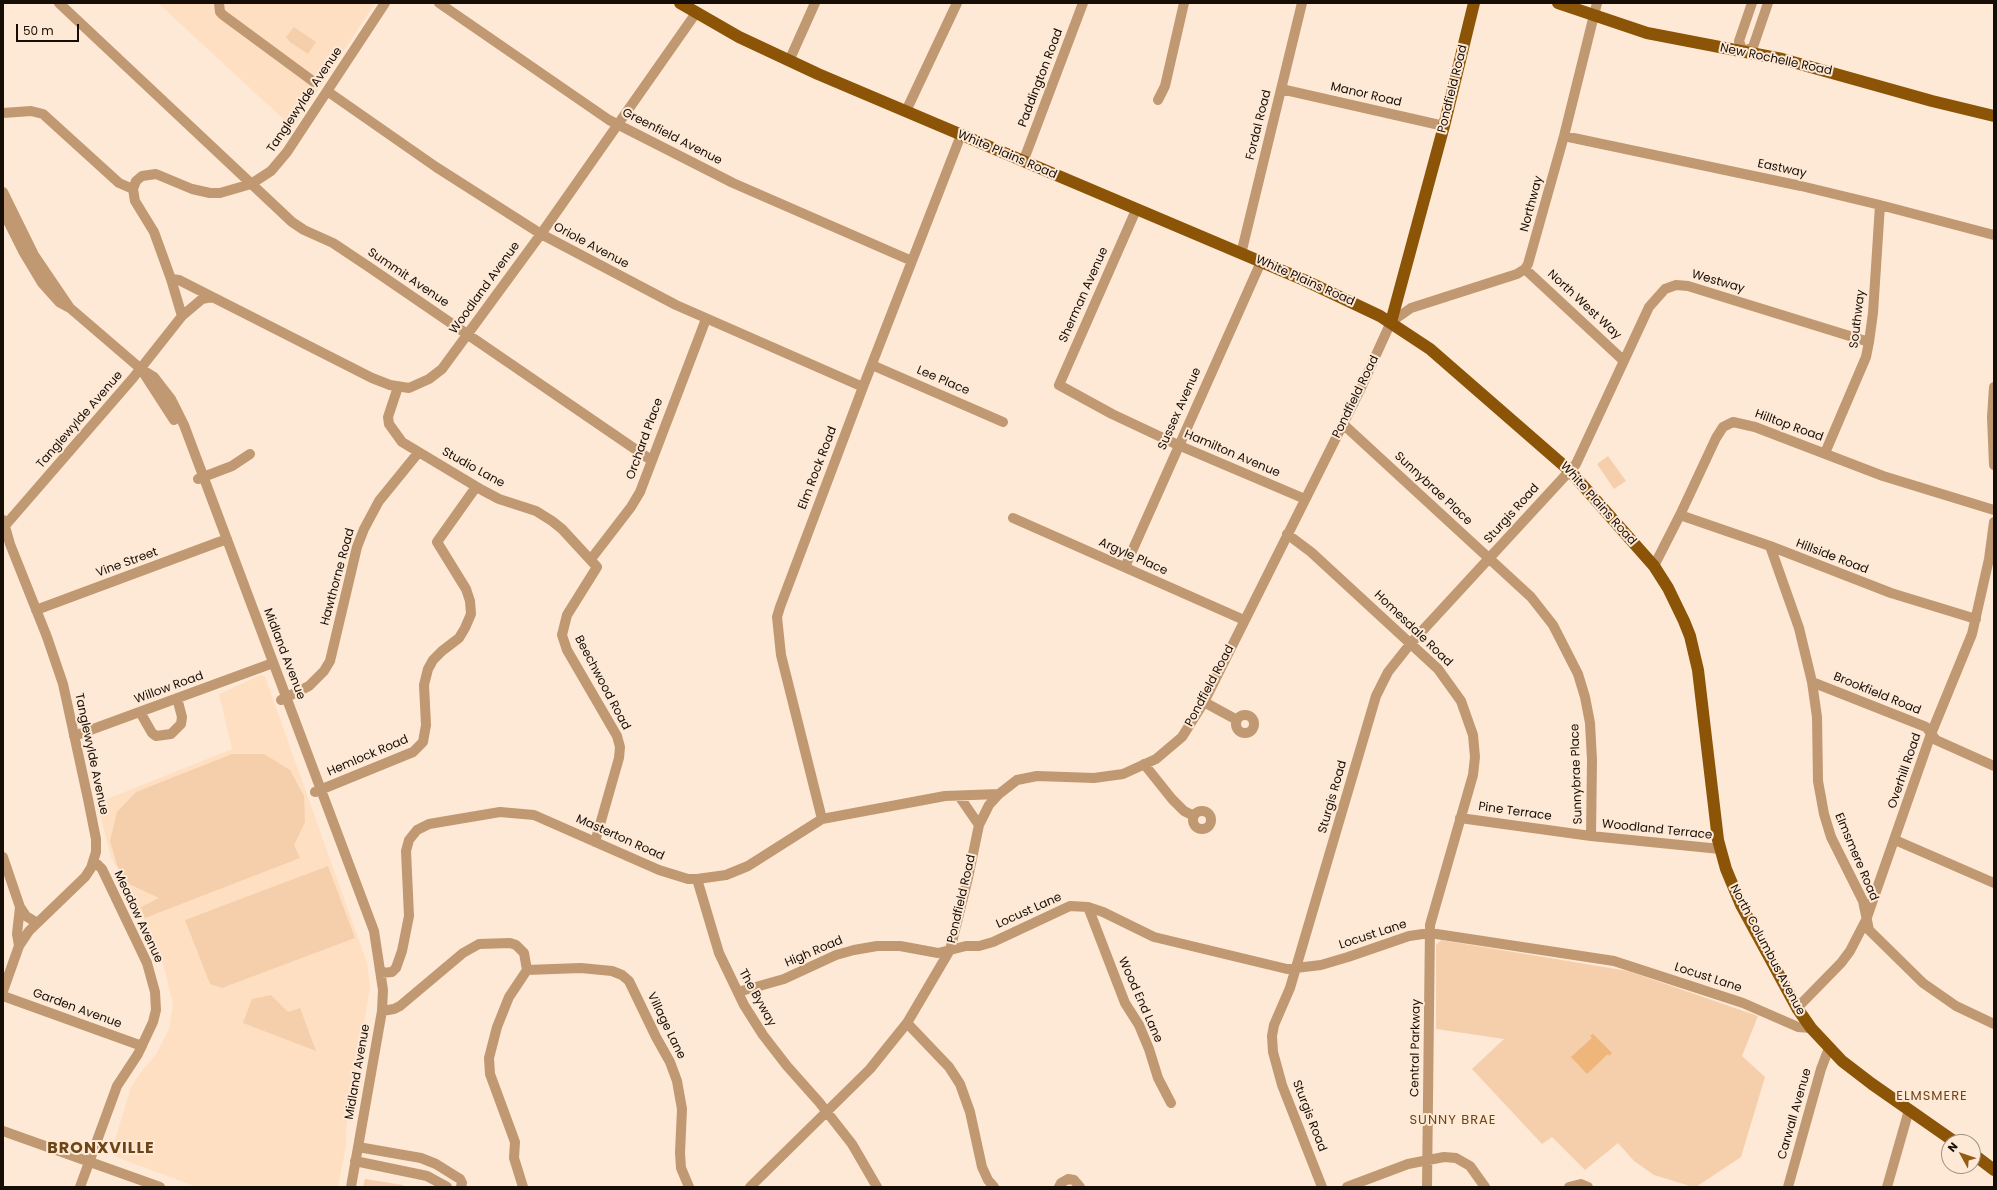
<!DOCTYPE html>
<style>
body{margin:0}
#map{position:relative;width:1997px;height:1190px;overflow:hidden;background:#fde9d5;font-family:Poppins,sans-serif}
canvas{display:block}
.frame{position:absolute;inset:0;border:4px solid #160d06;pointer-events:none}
.north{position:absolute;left:1941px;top:1134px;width:40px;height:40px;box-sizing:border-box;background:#fde9d5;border:1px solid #a19182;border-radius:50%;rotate:310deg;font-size:11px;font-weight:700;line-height:16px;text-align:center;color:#160d06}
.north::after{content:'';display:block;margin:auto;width:14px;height:18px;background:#935b14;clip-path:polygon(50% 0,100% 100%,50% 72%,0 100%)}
.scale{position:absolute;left:16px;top:24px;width:63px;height:18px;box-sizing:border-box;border:2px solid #160d06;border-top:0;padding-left:5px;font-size:12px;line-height:14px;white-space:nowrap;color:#160d06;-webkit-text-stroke:3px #fde9d5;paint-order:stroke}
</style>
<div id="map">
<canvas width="1997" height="1190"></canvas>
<div class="frame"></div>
<div class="north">N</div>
<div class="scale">50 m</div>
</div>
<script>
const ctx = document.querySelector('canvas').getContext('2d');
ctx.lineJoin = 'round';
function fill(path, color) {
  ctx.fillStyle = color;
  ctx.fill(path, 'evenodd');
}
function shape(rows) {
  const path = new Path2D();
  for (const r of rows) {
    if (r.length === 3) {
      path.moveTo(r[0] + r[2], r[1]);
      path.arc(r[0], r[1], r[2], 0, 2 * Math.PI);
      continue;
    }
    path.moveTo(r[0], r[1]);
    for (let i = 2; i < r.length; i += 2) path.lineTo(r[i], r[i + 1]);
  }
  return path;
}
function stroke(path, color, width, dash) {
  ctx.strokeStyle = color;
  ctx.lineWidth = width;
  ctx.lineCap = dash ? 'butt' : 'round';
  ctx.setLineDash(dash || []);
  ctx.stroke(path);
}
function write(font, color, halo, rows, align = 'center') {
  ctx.font = font + ' Poppins,sans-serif';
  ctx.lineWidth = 4;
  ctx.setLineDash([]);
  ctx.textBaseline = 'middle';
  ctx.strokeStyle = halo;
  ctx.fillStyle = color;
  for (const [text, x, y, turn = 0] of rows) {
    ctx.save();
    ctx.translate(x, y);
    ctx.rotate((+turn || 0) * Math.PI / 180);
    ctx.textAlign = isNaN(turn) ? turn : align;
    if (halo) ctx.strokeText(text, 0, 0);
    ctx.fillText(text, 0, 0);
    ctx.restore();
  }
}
fill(shape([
 [158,3,375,3,293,128],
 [261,675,265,677,367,963,370,987,346,1129,346,1146,338,1187,197,1187,119,1158,114,1155,112,1150,131,1087,141,1072,157,1053,169,1029,173,1004,164,967,156,944,136,902,111,857,97,803,232,749,219,694]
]), '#fedfc2');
fill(shape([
 [294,27,316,42,308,54,290,42,286,37],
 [1608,456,1626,481,1614,489,1597,464],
 [232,754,264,754,290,770,304,796,305,822,294,845,300,858,145,918,141,907,159,898,129,884,117,865,110,841,117,812,136,792],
 [328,866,355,938,222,988,210,984,185,920],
 [1441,940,1628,971,1758,1016,1742,1056,1765,1077,1741,1157,1696,1187,1693,1187,1654,1175,1634,1161,1618,1143,1585,1170,1552,1137,1542,1144,1472,1069,1504,1039,1436,1029,1436,945],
 [271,995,288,1012,300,1008,316,1051,243,1023,252,999],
 [365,1179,403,1185,404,1187,363,1187]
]), '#f5cfab');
fill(shape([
 [1593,1034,1612,1053,1609,1056,1608,1054,1587,1074,1571,1057,1592,1038,1590,1036]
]), '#efb67c');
stroke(shape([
 [59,3,292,222,304,230,333,243,369,267,651,460],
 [219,3,220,12,223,15,314,82],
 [439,3,609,120,733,183,912,261],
 [1752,3,1739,41,1743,52,1753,47,1768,3],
 [789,61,815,3],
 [1281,89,1444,126],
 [327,91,436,167,541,234,676,305,863,387],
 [1158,100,1165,86,1184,3],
 [906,111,957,3],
 [3,113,31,111,43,114,119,183,133,189],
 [1564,136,1801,186,1880,205,1994,235],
 [1023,162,1083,3],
 [3,192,34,255,70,308],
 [1136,210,1059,385,1112,414,1178,445,1305,499],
 [3,211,24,253,42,283,59,302,70,308,141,369,174,420],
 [1241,254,1302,3],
 [1525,269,1624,361],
 [171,279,179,280,372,378,390,385,409,388,429,379,442,369,541,234,696,13],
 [182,316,202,299,212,297],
 [872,365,1003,422],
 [141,369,154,377,171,399,184,425,374,931,383,990,382,1011,351,1187],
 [398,387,388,417,389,424,402,442,482,490,499,499,536,511,552,521,562,529,597,567,567,615,562,635,567,650,617,736,620,747,619,758,595,842],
 [1994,387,1992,417,1994,465],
 [1343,424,1531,597,1553,625,1578,674,1585,697,1590,723,1592,760,1591,836],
 [1825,453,1866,357,1869,342,1873,313,1880,205],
 [198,479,232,466,250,454],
 [1680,515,1770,546,1891,593,1976,619],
 [1013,518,1244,620],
 [3,520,10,544,47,637,63,684,88,799,96,839,96,852,91,868,85,877,29,931,19,946,3,991],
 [3,528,133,378,182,316,171,279,154,232,135,201,133,189,136,181,142,176,156,174,192,189,210,193,220,193,251,184,271,171,287,152,385,3],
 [1287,534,1311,552,1438,669,1461,701,1473,735,1475,757,1473,775,1430,925,1427,1187],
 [1770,546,1799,628,1812,682,1817,717,1818,781,1824,814,1831,837,1863,901,1869,930,1923,983,1956,1006,1994,1024],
 [591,559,631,507,640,492,706,319],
 [1654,566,1680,515,1716,438,1723,427,1733,422,1755,427,1883,476,1994,510],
 [1125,567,1261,262],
 [36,610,227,539],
 [1812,682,1926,727,1936,740,1994,766],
 [281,700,309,686,324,671,330,661,357,547,364,529,379,501,418,453],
 [1204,702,1237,720],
 [140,712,152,733,156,736,171,734,181,724,182,717,177,698],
 [1245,724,9],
 [74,736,273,663],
 [1144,764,1172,799,1184,811,1194,816],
 [315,792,413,752,423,742,426,725,424,685,428,669,433,660,442,651,459,638,465,628,471,614,470,601,466,589,437,542,476,487],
 [959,796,979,825],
 [1202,820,9],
 [1460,818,1591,836,1720,849],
 [822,819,781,655,777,617,780,607,863,387,961,135],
 [1895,840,1994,883],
 [3,857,20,907,26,916,37,923],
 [697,879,719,953,744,1005,763,1035,787,1066,819,1102,852,1144,877,1187],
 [1088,907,1125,1003,1139,1025,1149,1049,1158,1078,1171,1103],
 [19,946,17,934,20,907],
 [527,970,581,968,612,971,622,975,629,981,656,1037,670,1062,677,1081,682,1109,680,1153,681,1168,689,1187],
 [381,973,392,972,396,968,402,951,409,916,406,851,409,840,417,830,429,824,500,812,534,815,659,870,688,879,697,879,726,875,748,866,822,819,945,796,999,794],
 [738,992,784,979,836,955,854,950,877,946,900,946,938,953,966,946,979,946,993,942,1070,906,1088,907,1103,912,1154,937,1287,969,1321,965,1348,957,1409,936,1430,933,1614,961,1743,1003,1798,1027,1811,1028],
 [3,996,142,1046],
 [1797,1008,1841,963,1850,951,1866,920,1931,734,1972,634,1989,559,1994,522],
 [382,1011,394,1009,400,1006,463,953,479,944,510,943,516,945,524,953,527,970],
 [907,1023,949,1067,960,1084,970,1112,982,1167,988,1180,994,1187],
 [3,1131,160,1187],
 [358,1147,421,1158,436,1164,460,1179,462,1183,461,1187],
 [355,1161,427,1176,447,1187],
 [80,1187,117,1086,138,1054,153,1022,156,1010,155,992,147,963,102,869,94,861],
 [523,1187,514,1158,515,1142,490,1074,489,1058,497,1027,509,997,527,970],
 [750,1187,870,1069,907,1023,950,950,968,878,979,825,989,805,999,794,1017,780,1037,776,1094,778,1123,774,1156,759,1182,737,1204,702,1360,390,1391,322,1411,308,1517,274,1525,269,1528,264,1564,136,1597,3],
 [1059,1187,1061,1183,1068,1179,1074,1180,1080,1187],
 [1322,1187,1282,1085,1273,1052,1272,1036,1274,1025,1290,988,1376,696,1388,672,1411,643,1576,464,1649,307,1665,289,1676,285,1688,286,1869,342],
 [1347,1187,1408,1164,1444,1157,1456,1158,1470,1166,1485,1187],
 [1569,1187,1581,1184,1588,1187],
 [1788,1187,1821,1069,1829,1048],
 [1887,1187,1909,1110]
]), '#c09871', 10);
stroke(shape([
 [680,3,739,37,818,74,1304,280,1380,316,1430,349,1570,471,1654,566,1668,588,1684,621,1690,636,1698,670,1718,840,1726,869,1741,905,1797,1008,1811,1028,1842,1061,1872,1084,1955,1142],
 [1558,3,1647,33,1782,59,1932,101,1994,116],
 [1391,322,1444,126,1474,3],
 [1973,1154,1994,1170]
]), '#8b5406', 12);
write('12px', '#160d06', '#fde9d5', [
 ["New Rochelle Road",1776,60,12],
 ["Paddington Road",1041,78,-69],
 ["Pondfield Road",1453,89,-76],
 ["Manor Road",1366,95,13],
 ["Tanglewylde Avenue",305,100,-56],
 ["Fordal Road",1259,125,-76],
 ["Greenfield Avenue",672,137,27],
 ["White Plains Road",1007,155,23],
 ["Eastway",1782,169,12],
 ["Northway",1532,204,-75],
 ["Oriole Avenue",591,246,28],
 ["Summit Avenue",408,278,34],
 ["White Plains Road",1305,281,24],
 ["Westway",1718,282,16],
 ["Woodland Avenue",485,288,-54],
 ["Sherman Avenue",1084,295,-66],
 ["North West Way",1584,305,43],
 ["Southway",1858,319,-83],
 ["Lee Place",943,381,23],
 ["Pondfield Road",1356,397,-64],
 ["Sussex Avenue",1180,409,-66],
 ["Tanglewylde Avenue",80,420,-49],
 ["Hilltop Road",1789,426,20],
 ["Orchard Place",645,439,-70],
 ["Hamilton Avenue",1232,454,23],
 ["Studio Lane",473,468,29],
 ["Elm Rock Road",818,468,-69],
 ["Sunnybrae Place",1433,489,43],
 ["White Plains Road",1598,504,48],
 ["Sturgis Road",1512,514,-48],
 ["Argyle Place",1133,557,24],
 ["Hillside Road",1832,557,21],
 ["Vine Street",127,563,-20],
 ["Hawthorne Road",338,577,-75],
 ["Homesdale Road",1413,629,44],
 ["Midland Avenue",284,654,69],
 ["Beechwood Road",602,683,62],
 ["Pondfield Road",1210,686,-62],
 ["Willow Road",169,688,-20],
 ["Brookfield Road",1877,694,22],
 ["Tanglewylde Avenue",91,754,78],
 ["Hemlock Road",368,756,-23],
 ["Overhill Road",1905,771,-71],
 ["Sunnybrae Place",1577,774,-92],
 ["Sturgis Road",1333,797,-74],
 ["Pine Terrace",1515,812,8],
 ["Woodland Terrace",1657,830,6],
 ["Masterton Road",620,838,24],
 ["Elmsmere Road",1856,857,67],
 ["Pondfield Road",962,899,-77],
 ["Locust Lane",1029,911,-24],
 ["Meadow Avenue",138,917,65],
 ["Locust Lane",1373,935,-18],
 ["North Columbus Avenue",1767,950,62],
 ["High Road",814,952,-23],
 ["Locust Lane",1708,978,18],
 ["The Byway",757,998,61],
 ["Wood End Lane",1140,1000,66],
 ["Garden Avenue",77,1009,20],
 ["Village Lane",666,1026,64],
 ["Central Parkway",1416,1048,-89],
 ["Midland Avenue",358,1072,-80],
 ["Carwall Avenue",1795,1114,-74],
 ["Sturgis Road",1309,1116,69]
]);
ctx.letterSpacing = '1px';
write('13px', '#6c4417', '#fde9d5', [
 ["ELMSMERE",1932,1097],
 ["SUNNY BRAE",1453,1121]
]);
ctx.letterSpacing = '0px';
ctx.letterSpacing = '1px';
write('bold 16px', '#6c4417', '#fde9d5', [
 ["BRONXVILLE",101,1149]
]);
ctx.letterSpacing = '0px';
</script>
